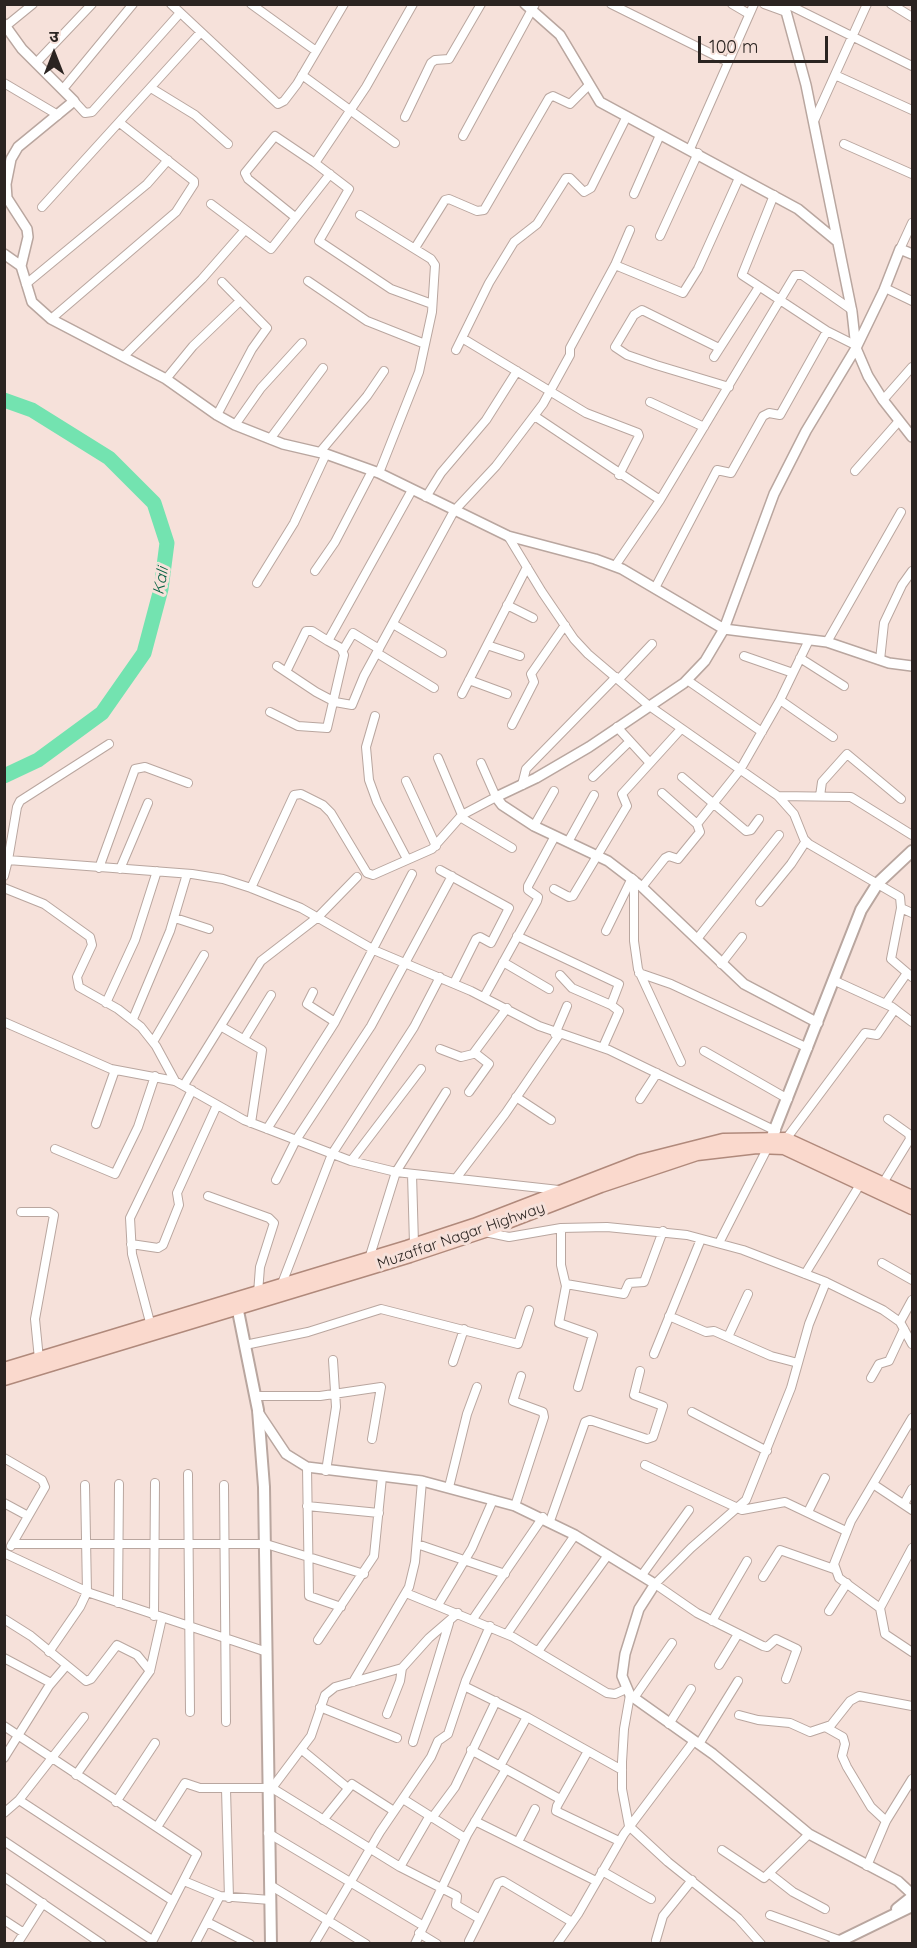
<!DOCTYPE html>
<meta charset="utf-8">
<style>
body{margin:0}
#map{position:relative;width:917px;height:1948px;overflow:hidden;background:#f6e1da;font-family:Quicksand,"Noto Sans Devanagari",sans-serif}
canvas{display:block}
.frame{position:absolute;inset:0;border:6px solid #2b2421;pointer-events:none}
.north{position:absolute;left:24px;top:24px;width:60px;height:60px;-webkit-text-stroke:4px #f6e1da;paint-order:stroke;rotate:0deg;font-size:16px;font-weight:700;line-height:24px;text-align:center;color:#2b2421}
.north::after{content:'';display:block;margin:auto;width:21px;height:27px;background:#2b2421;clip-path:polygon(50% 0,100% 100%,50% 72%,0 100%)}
.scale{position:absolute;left:698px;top:36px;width:130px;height:27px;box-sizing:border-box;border:3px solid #2b2421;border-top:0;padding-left:8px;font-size:18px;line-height:21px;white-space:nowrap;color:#2b2421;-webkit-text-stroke:4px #f6e1da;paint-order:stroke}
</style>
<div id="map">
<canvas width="917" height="1948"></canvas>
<div class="frame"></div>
<div class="north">उ</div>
<div class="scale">100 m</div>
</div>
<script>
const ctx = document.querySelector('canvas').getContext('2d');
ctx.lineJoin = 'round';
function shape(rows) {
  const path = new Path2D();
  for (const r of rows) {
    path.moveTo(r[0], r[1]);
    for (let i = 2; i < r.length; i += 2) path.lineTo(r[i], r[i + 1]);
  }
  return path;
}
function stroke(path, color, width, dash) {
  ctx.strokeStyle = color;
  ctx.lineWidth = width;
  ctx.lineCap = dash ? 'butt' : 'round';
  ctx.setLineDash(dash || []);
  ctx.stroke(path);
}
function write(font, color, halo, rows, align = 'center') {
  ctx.font = font + ' Quicksand,sans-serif';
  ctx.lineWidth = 6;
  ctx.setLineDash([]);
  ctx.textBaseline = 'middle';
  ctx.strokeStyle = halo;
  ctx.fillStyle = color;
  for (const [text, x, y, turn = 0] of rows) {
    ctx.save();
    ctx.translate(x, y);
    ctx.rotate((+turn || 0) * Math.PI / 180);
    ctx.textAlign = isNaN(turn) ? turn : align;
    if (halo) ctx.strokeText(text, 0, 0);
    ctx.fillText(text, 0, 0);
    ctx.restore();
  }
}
stroke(shape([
 [4,400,32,410,109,458,154,503,167,543,161,589,144,653,102,713,38,760,4,776]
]), '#73e3b0', 15);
const minor = shape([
 [171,4,278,104,284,101,297,84,344,4],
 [251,4,316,51],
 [413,4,366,87,315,163,349,189,319,241,391,289,432,304],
 [611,4,728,62],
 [732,4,749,14],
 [764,4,786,12],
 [787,4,912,66],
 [891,4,912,17],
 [6,26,33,4],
 [36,63,92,4],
 [302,75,395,143],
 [835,75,912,110],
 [4,83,58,115],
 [151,88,195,115,228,144],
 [63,89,133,4],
 [74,101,85,113,92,112,180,13],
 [405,117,431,63,435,60,449,59,481,4],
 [814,121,867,4],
 [463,136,535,4],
 [844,144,912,174],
 [690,149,754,4],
 [634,194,660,135],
 [774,195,742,275,827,331,855,345],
 [211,204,271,249,330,174],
 [42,207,200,33],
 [360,215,431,259,435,265,432,312,419,372,379,473],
 [295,217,248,179,245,173,275,136,315,163],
 [660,236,698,153],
 [415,248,445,200,449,199,477,211,484,210,549,98,553,96,570,104,589,85],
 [900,249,912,223],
 [615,265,683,293,698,269,739,178],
 [308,281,367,321,425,344],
 [26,284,147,184,168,160],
 [885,288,912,301],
 [51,319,176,212,194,184,194,181,120,123],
 [462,338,586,413,638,433,639,436,619,475],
 [719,348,642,310,634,315,615,347,627,355,656,365,729,387],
 [456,350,489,283,514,242,537,224,566,178,570,178,584,192,591,188,626,118],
 [124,356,202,279,244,231],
 [714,357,759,287],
 [166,379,193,346,240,301],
 [883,400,912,367],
 [650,402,704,427],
 [217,415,252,349,267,328,222,282],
 [536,417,660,500],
 [235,425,261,388,302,343],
 [270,439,323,368],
 [320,452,367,396,384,371],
 [855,471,899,421],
 [426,497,441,473,486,420,517,371],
 [508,536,542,592,574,639,588,654,648,705,778,796,794,814,804,839,809,844,900,897,901,908,891,959,912,977],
 [615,566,660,500,795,275,802,275,852,310],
 [315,571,335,542,372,471],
 [257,583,294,523,326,454],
 [655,588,717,470,731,473,763,416,769,413,780,415,827,331],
 [507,605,533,618],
 [393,624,442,653],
 [827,642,901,512],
 [487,645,520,656],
 [343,650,353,633,379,649],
 [377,653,434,688],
 [744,656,793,673],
 [800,658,844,686],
 [880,660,884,623,902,585,912,571],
 [277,666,316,692,335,702,352,705,364,676,454,511,496,466,543,404,570,355,570,348,615,265,630,230],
 [286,672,306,631,312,631,328,641],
 [619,679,652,644],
 [469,680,507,694],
 [687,680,762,732],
 [462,694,527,567],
 [780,700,833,737],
 [270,712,298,726,327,728,344,655,341,648,328,641,412,490],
 [375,716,366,747,369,780,377,802,407,859],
 [512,725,534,682,531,674,565,625],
 [617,727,650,763],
 [438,758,462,815],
 [593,777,630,741],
 [682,777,746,831,751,830,759,819],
 [406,781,436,846],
 [522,785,526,769,616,677],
 [662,793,697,824],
 [778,796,851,797,912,835],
 [820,796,822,782,847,754,901,799],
 [460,817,512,848],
 [534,826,554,791],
 [568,842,594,795],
 [8,860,17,807,20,801,109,744],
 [99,868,135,769,145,767,188,783],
 [120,869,148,803],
 [440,870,509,908,491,943,480,937,476,939,454,983],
 [4,876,8,860,192,874,223,879,251,888,301,908,376,951,471,991,539,1026,609,1050,776,1131],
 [634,880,634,941,638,969,681,1062],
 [642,887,665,858,669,856,678,859,700,832,697,824,740,770,780,700,809,640],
 [4,888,44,904,90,937,92,945,77,977,79,987,118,1009,141,1027,156,1046,175,1081],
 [251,888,294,795,301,794,323,805,331,813,367,873,373,875,432,849,462,815,496,797,481,763],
 [554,889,569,897,573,896,627,806,622,794,681,729],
 [760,902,791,864,806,841],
 [901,908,912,913],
 [175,918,209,929],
 [606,931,632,878],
 [517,936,619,984,611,1005,619,1011,603,1047],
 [697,939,779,835],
 [503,962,549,989],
 [721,964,742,937],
 [639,973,671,984,808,1048],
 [560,975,572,988,611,1005],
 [833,980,892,1007,912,1022],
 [313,992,307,1004,335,1022],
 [484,997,537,901,538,897,528,890,528,886,555,836],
 [106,1003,135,940,157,871],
 [886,1003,907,973],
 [133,1019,170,931,187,874],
 [4,1022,111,1069,175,1081,244,1120,351,1161,396,1172,559,1190],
 [222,1027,262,1050,251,1123],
 [555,1034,567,1006],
 [244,1039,271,995],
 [153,1042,204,955],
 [440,1049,461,1057,473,1054,507,1008],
 [704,1051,788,1099],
 [184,1085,261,961,318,917,357,877],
 [469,1092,489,1064,475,1053],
 [516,1097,551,1120],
 [640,1099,657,1073],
 [96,1124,115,1070],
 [267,1129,335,1022,412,874],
 [786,1139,865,1033,877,1035,895,1009],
 [55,1149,115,1174,138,1127,155,1076],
 [351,1161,421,1069],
 [412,1174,414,1244],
 [457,1177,505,1114,559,1035],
 [276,1180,296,1140,371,1026,452,876],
 [883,1183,910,1139,909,1134,888,1119],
 [208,1196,269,1218,274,1223,260,1267,258,1293],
 [21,1212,49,1212,54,1215,35,1319,39,1359],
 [561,1228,561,1265,566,1286,559,1323,593,1335,578,1387],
 [485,1232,509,1237,561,1228,607,1227,687,1235,743,1250,826,1282,883,1310,900,1322],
 [719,1243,768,1147],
 [131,1244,158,1248,163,1245,179,1205,177,1193,217,1105],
 [369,1259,396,1172,446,1092],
 [882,1263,912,1280],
 [805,1274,861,1183],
 [566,1284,624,1294,629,1283,644,1282,663,1231],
 [281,1286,332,1154,414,1027,440,977],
 [912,1300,900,1322,912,1344],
 [669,1316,706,1332,714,1331,771,1356,798,1363],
 [151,1326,132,1254,130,1218,192,1090],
 [728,1337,748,1294],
 [245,1345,308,1332,381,1309,518,1344,529,1310],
 [654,1354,701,1239],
 [453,1362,464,1329],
 [871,1378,879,1364,889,1361,904,1329],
 [255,1396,320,1396,381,1387,372,1439],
 [692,1412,767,1451],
 [912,1418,851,1521,834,1564,839,1578,880,1608,885,1634,912,1652],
 [4,1458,42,1480,45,1487,11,1546],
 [645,1465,742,1510,785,1502,846,1531],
 [307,1467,309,1596,341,1607],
 [326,1471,336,1407,333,1360],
 [188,1474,190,1712],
 [873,1484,912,1510],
 [224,1485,226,1722],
 [449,1487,467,1414,477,1387],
 [4,1503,28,1516],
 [904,1504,912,1489],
 [307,1506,379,1513],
 [515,1506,544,1417,543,1412,513,1401,521,1376],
 [808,1512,825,1478],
 [550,1521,585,1422,590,1420,647,1439,653,1437,663,1406,634,1395,640,1371],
 [12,1544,266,1544,364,1574],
 [417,1544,505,1574],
 [4,1553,90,1593,267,1652],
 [642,1575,689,1510],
 [763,1577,780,1550,834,1569],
 [406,1593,513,1637,607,1693,615,1694,626,1689],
 [118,1603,119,1484],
 [438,1605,472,1548,493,1500],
 [880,1608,912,1548],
 [829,1611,847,1583],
 [154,1616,155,1483],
 [4,1619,31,1636,86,1681,91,1679,117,1645,137,1655,150,1671],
 [473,1619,543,1517],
 [712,1621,747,1561],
 [507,1634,575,1535],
 [318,1640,374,1556,382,1477],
 [539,1650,608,1555],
 [49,1652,80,1607,87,1592,85,1485],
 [4,1658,51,1683],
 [719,1665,738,1634],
 [786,1679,797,1649,776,1639,767,1647,763,1646,697,1613,655,1584,691,1548,746,1500,791,1388,809,1324,826,1282],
 [353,1682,409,1587,415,1562,422,1481],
 [464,1686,527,1717,622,1770],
 [630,1695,624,1729,622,1762,622,1789,629,1826,668,1862,738,1918,761,1944],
 [634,1698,672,1643],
 [320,1707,397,1738],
 [387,1714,400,1681,402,1668],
 [739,1715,758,1720,790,1723,810,1732,831,1725,850,1701,859,1696,912,1706],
 [669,1724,691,1689],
 [4,1726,197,1854,151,1944],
 [827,1728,843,1737,845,1744,842,1756,847,1767,871,1807,886,1821],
 [413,1742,449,1623],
 [699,1744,738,1681],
 [302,1750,348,1788],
 [471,1750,560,1799],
 [588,1751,557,1806,556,1811,619,1841],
 [4,1758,49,1686,66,1666],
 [500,1766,527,1717],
 [76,1775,150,1671,162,1618],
 [272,1788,400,1867,457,1896,456,1905,480,1919,498,1883,503,1881,572,1922],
 [226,1789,229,1898],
 [403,1799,465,1838],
 [19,1800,173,1901],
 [116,1802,155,1743],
 [4,1813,19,1800,84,1717],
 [432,1818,455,1787,496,1701],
 [323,1820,352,1784,394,1811],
 [475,1821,596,1881],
 [157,1827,185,1783,200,1788,272,1788,311,1736,325,1695,335,1687,402,1668,429,1638,458,1613],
 [268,1833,422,1925],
 [4,1841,152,1940],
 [518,1842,535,1809],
 [722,1850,764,1878,809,1834],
 [867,1866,886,1821,912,1779],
 [400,1867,429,1817],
 [602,1871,651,1899],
 [770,1874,793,1892,825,1909],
 [4,1877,102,1944],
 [184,1881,220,1896,270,1900],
 [270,1885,366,1944],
 [770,1915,839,1940],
 [4,1920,24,1933],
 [207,1922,250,1944],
 [419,1933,437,1944],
 [656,1940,663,1916,692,1880],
 [469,1941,480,1919],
 [17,1944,43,1903],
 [195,1944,220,1896],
 [314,1944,380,1832,431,1757,438,1741,448,1734,466,1680,490,1626],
 [415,1944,467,1835,506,1769],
 [557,1944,578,1914,624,1834,694,1741]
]);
const tertiary = shape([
 [525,4,560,35,600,102,798,209,838,242],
 [784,4,806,85,852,312,856,348,868,376,883,400,912,437],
 [4,24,22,49,74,101,18,147,11,159,6,184,7,198,27,229,28,237,21,266],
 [4,254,21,266,32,302,51,319,166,379,217,415,235,425,283,444,326,454,379,473,508,536,595,559,622,569,724,629,827,642,889,663,912,666],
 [818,1023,744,984,642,887,608,861,534,826,502,805,496,797,536,778,589,747,684,683,705,661,724,629,774,494,806,431,856,348,884,290,900,249,912,254],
 [258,1412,286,1454,307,1467,422,1481,515,1506,575,1535,655,1584,639,1609,625,1654,622,1676,630,1695,713,1754,809,1834,898,1881,912,1894]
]);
const secondary = shape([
 [769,1144,861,910,878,883,912,851],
 [236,1301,258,1410,264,1487,271,1944],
 [897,1909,912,1897],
 [834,1944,912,1906]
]);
const primary = shape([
 [4,1369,407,1247,474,1225,640,1161,723,1140,786,1139,912,1197],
 [4,1379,410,1256,485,1231,601,1186,697,1154,757,1147,784,1148,912,1208]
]);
stroke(minor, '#b9a69f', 10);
stroke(tertiary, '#b9a69f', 12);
stroke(secondary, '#b9a69f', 14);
stroke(primary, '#b0897b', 15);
stroke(minor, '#fff', 8);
stroke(tertiary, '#fff', 9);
stroke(secondary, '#fff', 10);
stroke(primary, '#fad9cd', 12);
write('15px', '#2b2421', '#f6e1da', [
 ["Muzaffar Nagar Highway",461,1236,-19]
]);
write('italic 16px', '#066242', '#f6e1da', [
 ["Kali",161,581,-80]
]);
</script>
